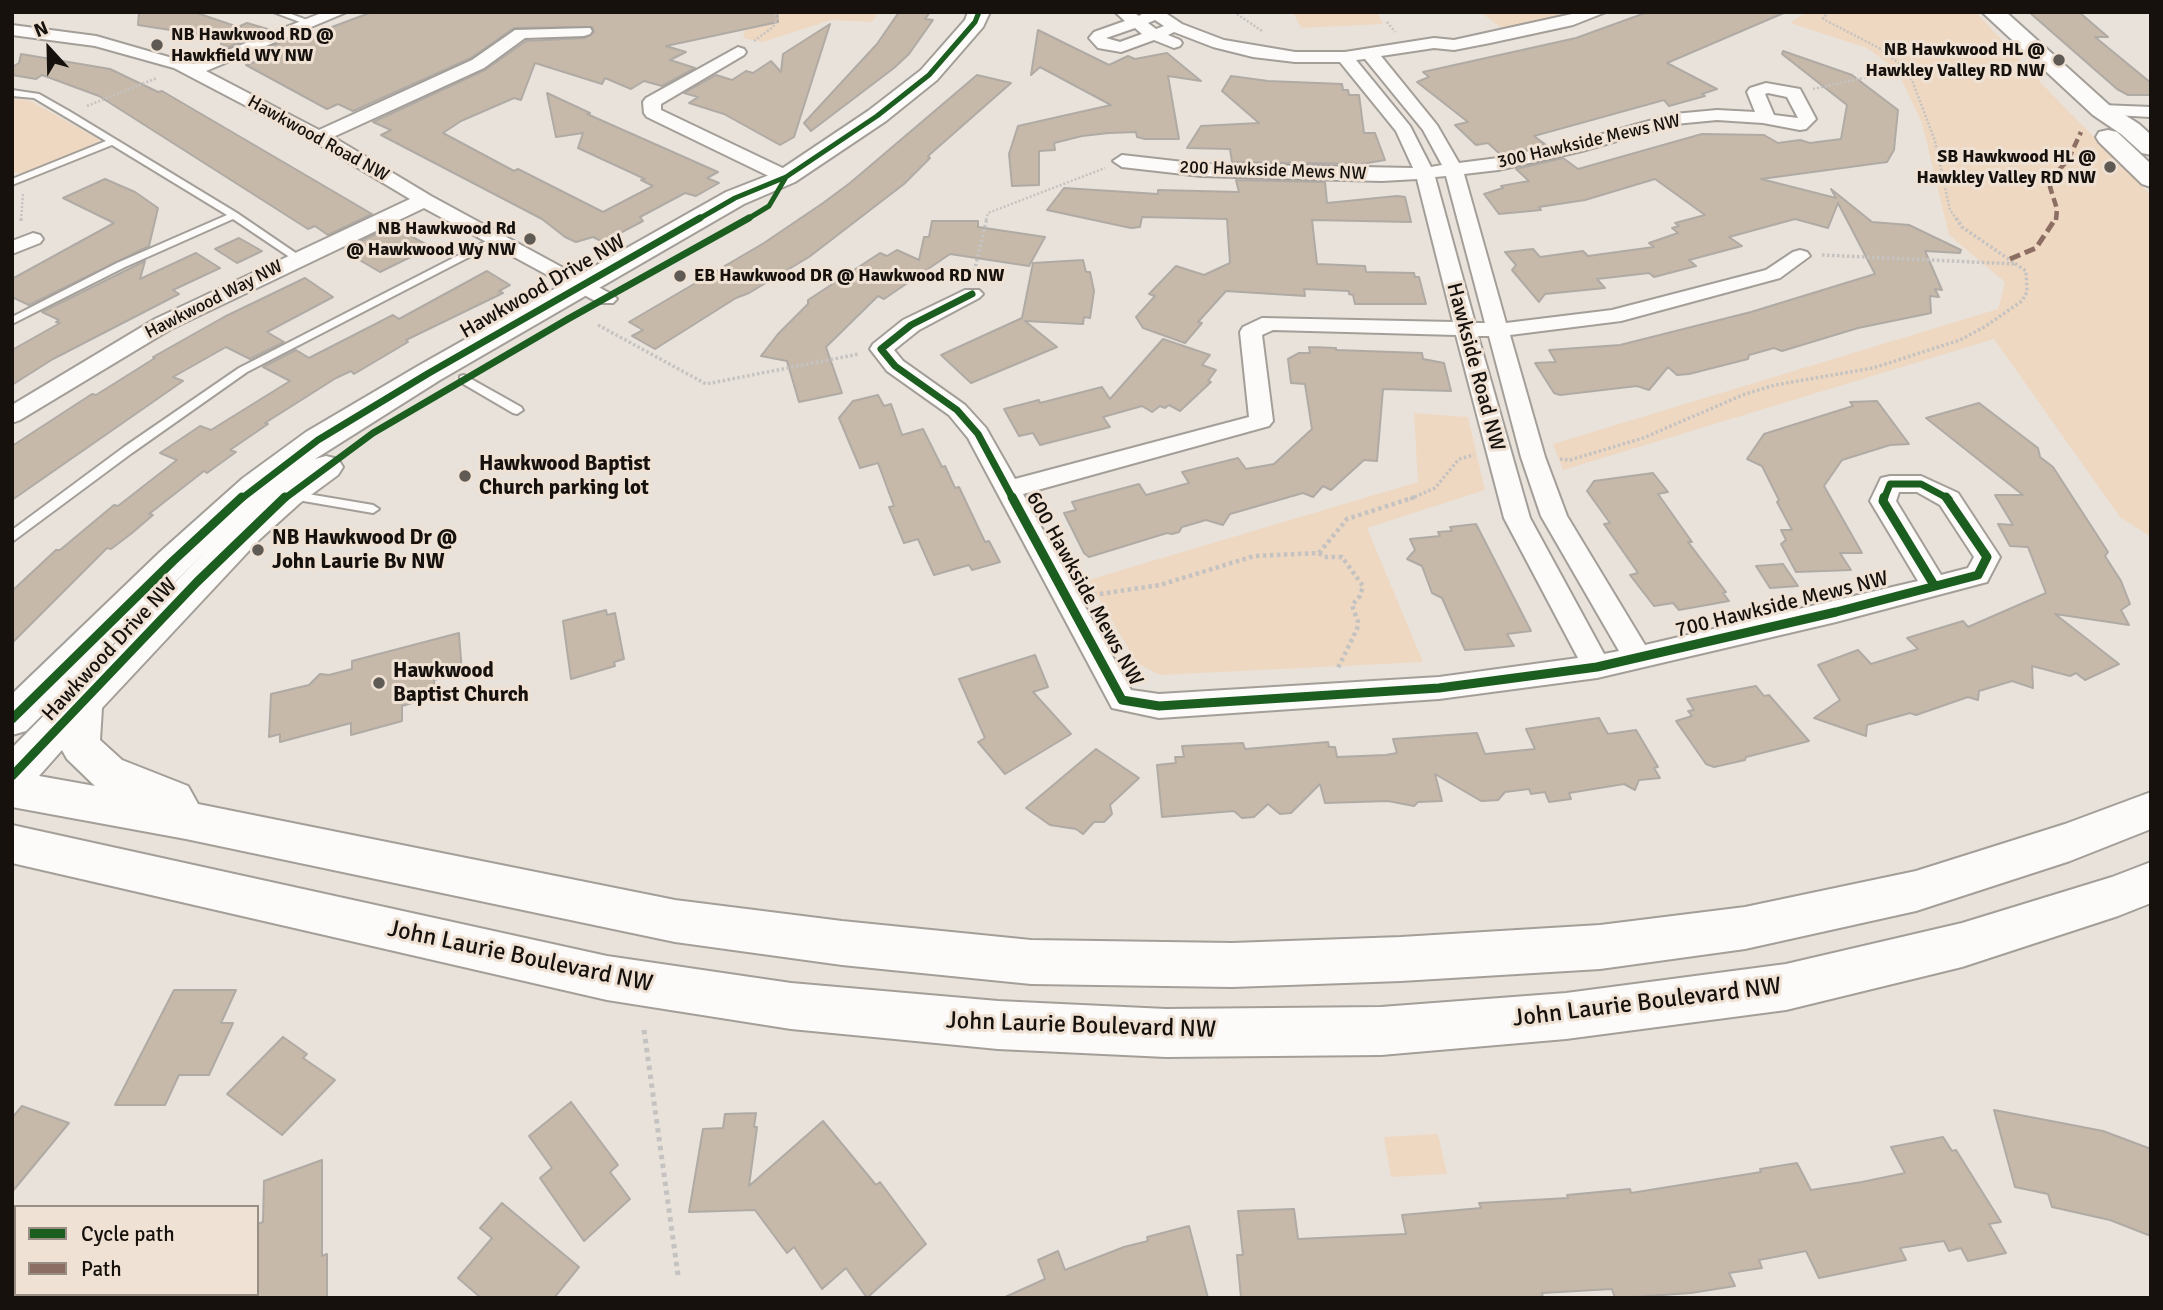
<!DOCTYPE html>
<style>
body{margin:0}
#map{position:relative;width:2163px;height:1310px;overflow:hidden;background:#e9e2da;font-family:Signika,sans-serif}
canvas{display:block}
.frame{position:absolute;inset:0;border:14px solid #16110d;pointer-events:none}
.legend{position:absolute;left:14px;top:1205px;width:245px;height:91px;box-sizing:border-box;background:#efe2d4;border:2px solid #988e84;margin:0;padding:9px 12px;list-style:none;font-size:21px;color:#16110d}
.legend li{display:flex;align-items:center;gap:14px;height:35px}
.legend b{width:35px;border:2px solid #988e84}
.north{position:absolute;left:14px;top:14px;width:70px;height:70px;-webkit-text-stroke:5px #efe2d4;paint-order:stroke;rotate:338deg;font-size:19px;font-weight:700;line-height:28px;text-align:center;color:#16110d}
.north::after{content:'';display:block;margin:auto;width:24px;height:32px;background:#16110d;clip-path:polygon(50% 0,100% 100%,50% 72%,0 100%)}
</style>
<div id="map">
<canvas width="2163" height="1310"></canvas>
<div class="frame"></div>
<ul class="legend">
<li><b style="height:9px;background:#1b5e20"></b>Cycle path</li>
<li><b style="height:9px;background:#8d6e63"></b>Path</li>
</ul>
<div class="north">N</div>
</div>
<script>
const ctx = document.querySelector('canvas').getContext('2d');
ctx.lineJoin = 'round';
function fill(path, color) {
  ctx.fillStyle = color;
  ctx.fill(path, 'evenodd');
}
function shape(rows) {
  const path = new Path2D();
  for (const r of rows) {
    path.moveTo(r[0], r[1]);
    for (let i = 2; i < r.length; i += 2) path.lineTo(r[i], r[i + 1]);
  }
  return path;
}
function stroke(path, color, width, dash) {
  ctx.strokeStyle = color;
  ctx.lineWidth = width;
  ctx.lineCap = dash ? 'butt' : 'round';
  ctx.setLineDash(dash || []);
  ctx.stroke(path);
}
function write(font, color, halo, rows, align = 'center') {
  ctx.font = font + ' Signika,sans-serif';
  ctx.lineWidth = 6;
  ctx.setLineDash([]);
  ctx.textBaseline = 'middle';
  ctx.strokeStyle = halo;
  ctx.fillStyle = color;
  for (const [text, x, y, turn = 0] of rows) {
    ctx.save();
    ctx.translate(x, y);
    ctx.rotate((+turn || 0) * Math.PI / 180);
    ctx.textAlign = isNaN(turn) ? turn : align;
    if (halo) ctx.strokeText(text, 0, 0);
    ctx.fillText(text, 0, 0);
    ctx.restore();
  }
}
fill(shape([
 [749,12,879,12,872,22,831,20,763,42,743,38],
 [1293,12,1377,12,1383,24,1301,28],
 [1480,12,1576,12,1551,20,1503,29],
 [1806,12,1976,12,2041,83,2151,195,2151,537,2120,517,1994,339,1563,470,1553,444,1998,309,2005,282,1949,235,1922,123,1897,70,1867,48,1790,23],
 [12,98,31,101,100,140,96,145,25,175,12,172],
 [1414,413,1468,417,1485,490,1367,528,1423,662,1160,675,1137,663,1088,580,1418,482],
 [1438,1134,1447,1174,1391,1177,1384,1137]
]), '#eed8c2');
const building = shape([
 [139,12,194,12,238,27,247,23,271,30,229,47,221,45,222,38,138,25,139,12],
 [372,12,777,12,778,22,666,46,686,52,670,60,695,68,662,86,644,81,631,89,605,78,602,84,535,63,521,100,514,98,461,121,443,133,514,171,518,169,603,212,653,186,641,180,645,179,578,148,583,133,556,137,547,93,590,113,587,114,718,172,707,178,719,183,696,196,685,193,640,217,643,221,603,242,593,237,576,242,565,237,542,219,381,135,391,130,373,122,485,70,526,41,585,38,594,32,592,27,514,28,471,58,353,111,338,104,327,109,246,65,265,58,253,54,294,37,300,39,372,12],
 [899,12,930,12,925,19,933,20,909,54,894,68,811,131,804,123,877,44,899,12],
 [1648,12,1786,12,1667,63,1717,89,1702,94,1705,96,1669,106,1664,100,1534,136,1546,145,1501,155,1488,143,1476,145,1455,125,1468,122,1417,82,1429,77,1423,72,1576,38,1648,12],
 [2029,12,2079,12,2108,37,2095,37,2151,83,2151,95,2128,95,2117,89,2029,12],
 [830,24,794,137,780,145,724,114,689,103,698,97,684,93,716,75,732,80,746,71,753,73,771,61,781,72,783,54,830,24],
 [1038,30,1109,65,1128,56,1135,59,1167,53,1201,81,1168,76,1179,139,1145,139,1137,137,1136,132,1109,133,1082,136,1054,143,1055,150,1039,151,1039,185,1012,186,1009,154,1018,126,1111,105,1040,67,1031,75,1038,30],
 [1783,51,1852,75,1898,110,1894,150,1887,162,1761,179,1836,198,1831,189,1872,222,1909,225,1961,250,1960,253,1925,251,1942,290,1935,289,1939,297,1930,296,1931,313,1858,328,1782,351,1774,348,1749,355,1748,359,1689,374,1677,375,1668,367,1649,390,1637,386,1560,395,1554,393,1535,363,1556,362,1549,350,1620,345,1751,312,1875,274,1838,203,1828,228,1795,219,1729,237,1742,246,1689,260,1696,266,1654,277,1649,273,1597,279,1605,288,1545,294,1539,302,1512,270,1516,265,1505,252,1533,249,1540,257,1583,251,1588,256,1654,247,1649,243,1678,233,1672,228,1679,226,1675,223,1705,215,1655,179,1585,200,1539,207,1541,210,1499,214,1484,194,1503,188,1501,186,1529,181,1516,169,1563,158,1578,169,1702,134,1764,135,1778,143,1800,140,1810,143,1841,139,1847,105,1782,54,1783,51],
 [21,54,110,69,158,92,162,91,372,214,328,235,315,226,308,229,99,96,42,75,36,79,12,75,12,67,19,63,21,54],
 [977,75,1011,83,928,156,930,158,904,184,809,257,749,293,736,298,655,349,632,336,643,330,629,322,764,243,823,203,850,183,977,75],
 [1231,76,1268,81,1342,84,1343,90,1348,90,1349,95,1359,95,1364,133,1375,133,1385,160,1361,164,1232,162,1230,149,1187,148,1201,126,1259,123,1222,91,1231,76],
 [105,179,135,192,158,208,149,246,29,305,12,297,12,279,114,223,63,198,105,179],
 [1236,180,1325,182,1327,203,1397,196,1405,197,1411,222,1312,220,1317,264,1365,266,1366,272,1414,273,1415,277,1419,277,1426,304,1355,304,1353,295,1349,294,1349,291,1304,289,1305,296,1226,291,1198,322,1202,323,1185,343,1143,328,1136,317,1155,296,1149,294,1176,266,1204,275,1230,263,1227,219,1142,217,1140,227,1131,228,1047,210,1064,188,1158,194,1158,190,1239,192,1236,180],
 [932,221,978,221,978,227,1045,237,1029,266,950,254,884,299,878,296,826,347,842,393,799,402,787,361,761,356,778,334,808,304,808,300,880,253,887,256,897,250,919,260,924,237,929,237,932,221],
 [392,226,431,247,380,272,351,255,355,253,347,248,392,226],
 [239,238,262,251,237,263,215,249,239,238],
 [196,253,220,268,173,290,179,294,53,359,12,385,12,350,60,323,56,322,59,320,42,312,145,261,140,279,196,253],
 [1083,260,1086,272,1090,272,1094,291,1090,318,1084,317,1083,324,1025,321,1057,347,971,383,941,355,1022,318,1033,263,1083,260],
 [487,271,510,285,499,291,503,293,406,340,408,342,354,374,351,371,336,378,265,423,268,424,230,450,236,452,207,473,204,471,149,514,153,515,132,533,111,549,107,548,12,643,12,591,56,550,60,550,114,505,118,506,177,460,160,453,200,426,211,430,290,381,263,367,296,350,309,358,393,315,399,319,487,271],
 [305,278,333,297,267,332,284,342,250,359,226,347,173,377,183,381,12,500,12,446,92,394,96,395,155,358,153,357,224,317,305,278],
 [1163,339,1210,355,1202,365,1216,370,1208,381,1211,382,1180,411,1169,405,1165,408,1160,406,1152,412,1142,406,1103,417,1110,427,1040,445,1033,433,1019,436,1004,409,1039,400,1040,403,1102,387,1110,399,1163,339],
 [1309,347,1336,348,1336,350,1422,353,1423,359,1444,363,1451,391,1383,389,1377,461,1364,460,1331,490,1323,486,1313,497,1303,493,1230,514,1223,525,1206,520,1182,527,1179,532,1172,534,1167,533,1089,557,1084,553,1064,513,1076,510,1072,502,1139,484,1146,495,1189,483,1182,472,1238,458,1246,469,1274,464,1312,429,1305,384,1291,383,1288,359,1299,353,1310,353,1309,347],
 [878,395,884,406,891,404,902,435,923,429,942,467,945,466,955,488,959,487,985,542,989,541,1000,562,972,570,969,565,934,575,918,539,904,543,889,507,894,506,878,463,860,468,839,418,853,401,878,395],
 [1877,401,1909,444,1890,445,1842,460,1824,486,1862,553,1840,553,1851,570,1796,572,1781,544,1786,540,1781,530,1792,530,1777,502,1779,500,1762,466,1747,459,1764,434,1853,406,1850,402,1877,401],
 [1979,403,2038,448,2040,457,2053,467,2108,552,2105,556,2121,581,2130,604,2121,610,2129,625,2055,614,2119,664,2085,680,2076,673,2070,676,2032,666,2033,688,2012,681,1979,691,1978,700,1968,697,1916,715,1910,713,1867,725,1866,736,1814,718,1840,700,1818,665,1858,650,1871,664,1918,649,1907,638,1963,621,1968,627,2046,593,2028,547,2010,546,1998,524,2013,525,1995,495,2023,495,1926,418,1979,403],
 [1653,473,1668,492,1658,494,1692,542,1688,542,1726,592,1723,593,1729,601,1679,610,1673,603,1654,606,1630,575,1638,573,1604,524,1610,523,1587,491,1594,481,1653,473],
 [1476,524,1531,631,1507,634,1514,646,1465,650,1442,598,1432,593,1422,566,1407,559,1415,550,1410,539,1440,536,1438,532,1452,531,1450,527,1476,524],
 [1783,564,1798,586,1770,588,1756,566,1783,564],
 [606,610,607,615,615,613,624,659,614,662,615,666,571,679,563,621,606,610],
 [459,633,462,673,434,680,435,696,402,706,402,721,351,735,351,723,280,742,280,734,269,737,271,694,309,685,320,674,329,675,352,669,352,661,459,633],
 [1035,655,1048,687,1033,692,1071,734,1005,774,978,742,985,738,959,679,1035,655],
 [1756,686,1764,696,1769,695,1809,741,1746,757,1745,760,1714,767,1706,764,1676,721,1692,716,1688,711,1694,710,1687,699,1756,686],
 [1599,718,1608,734,1636,730,1658,767,1654,768,1660,778,1639,780,1635,790,1624,784,1569,793,1571,799,1549,802,1545,792,1531,794,1529,789,1505,792,1498,800,1481,801,1435,774,1442,801,1418,802,1414,806,1388,801,1325,803,1320,784,1291,813,1280,814,1268,804,1254,817,1242,818,1234,811,1162,817,1157,765,1176,763,1175,757,1184,757,1182,746,1243,743,1245,749,1328,742,1329,747,1335,747,1337,757,1386,755,1397,753,1393,739,1477,733,1485,754,1535,749,1526,729,1599,718],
 [1096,749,1139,778,1110,805,1112,814,1104,822,1094,822,1083,834,1076,829,1050,825,1026,808,1096,749],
 [174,990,236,990,221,1023,233,1023,209,1075,179,1075,165,1105,115,1105,174,990],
 [283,1037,307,1054,303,1058,335,1080,282,1135,227,1094,283,1037],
 [571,1102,618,1165,610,1172,630,1199,584,1241,540,1178,552,1168,529,1136,571,1102],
 [22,1106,69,1123,12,1192,12,1118,22,1106],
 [1994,1110,2103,1131,2151,1149,2151,1236,2110,1220,2052,1207,2048,1194,2015,1187,1994,1110],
 [756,1113,754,1127,757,1127,749,1186,823,1121,876,1185,880,1182,926,1244,867,1298,846,1268,822,1289,794,1247,787,1253,755,1210,689,1212,703,1129,723,1128,725,1114,756,1113],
 [1943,1137,1952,1151,1956,1150,2001,1222,1989,1224,2006,1253,1968,1261,1961,1248,1949,1251,1944,1241,1900,1248,1906,1260,1819,1278,1806,1251,1759,1260,1762,1268,1729,1273,1735,1286,1691,1293,1620,1298,1615,1298,1612,1289,1542,1293,1543,1298,1241,1298,1237,1255,1243,1255,1238,1211,1294,1209,1298,1239,1406,1234,1402,1215,1481,1208,1479,1203,1568,1198,1567,1195,1630,1189,1631,1193,1761,1172,1760,1169,1797,1163,1811,1190,1862,1182,1905,1173,1891,1147,1943,1137],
 [322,1160,322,1256,327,1254,327,1298,257,1298,257,1224,263,1222,264,1181,322,1160],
 [502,1203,579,1267,554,1298,481,1298,458,1278,492,1238,480,1228,502,1203],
 [1189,1226,1208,1298,1003,1298,1045,1279,1038,1260,1058,1251,1065,1270,1124,1247,1148,1241,1147,1237,1189,1226]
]);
fill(building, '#c6b9aa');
stroke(building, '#b0aaa5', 2);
const lane = shape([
 [273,12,286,12,315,23,308,25,273,12],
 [12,90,39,94,69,111,237,213,303,258,294,260,233,219,125,267,12,324,12,317,117,263,227,215,112,145,12,185,12,179,106,141,34,98,12,96,12,90],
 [496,236,501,239,500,241,247,372,132,453,12,542,12,530,124,447,239,368,496,236],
 [464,375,521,407,523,410,517,414,513,413,460,382,460,376,464,375],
 [290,491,373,505,379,509,373,513,286,498,284,495,286,492,290,491]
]);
const street = shape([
 [324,12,347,12,206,71,319,130,472,60,515,30,590,28,592,31,590,34,584,36,525,38,484,68,333,137,431,196,613,295,617,299,613,303,599,303,424,208,171,329,20,420,12,423,12,405,155,319,410,199,313,141,174,68,95,46,12,35,12,25,96,36,193,64,324,12],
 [1115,12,1133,12,1139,16,1145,12,1164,12,1182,24,1224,40,1295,52,1345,52,1434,38,1454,40,1581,12,1606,12,1573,25,1490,43,1454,50,1434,48,1381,56,1437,125,1459,163,1498,158,1578,141,1674,114,1717,110,1755,112,1747,92,1750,88,1766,83,1800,89,1816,119,1806,129,1800,130,1763,123,1717,120,1675,124,1582,151,1498,170,1464,174,1506,323,1612,310,1766,270,1793,252,1800,250,1807,252,1810,256,1780,278,1621,321,1510,335,1545,457,1567,516,1645,645,1918,581,1870,501,1881,478,1890,476,1921,476,1958,493,2000,557,1987,582,1836,622,1597,678,1439,699,1159,718,1112,708,968,438,949,415,887,371,870,349,873,344,903,320,965,290,979,290,983,294,979,298,919,330,894,350,903,361,965,405,986,428,1015,479,1249,417,1240,332,1243,327,1262,318,1453,322,1417,179,1382,181,1201,176,1122,167,1113,161,1122,155,1201,164,1413,168,1396,131,1340,62,1295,62,1253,57,1213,47,1174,32,1168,35,1180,40,1182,43,1180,46,1174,48,1154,40,1121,52,1098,48,1089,38,1094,32,1125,21,1115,12],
 [1155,20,1164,26,1156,29,1148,23,1155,20],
 [1135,28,1142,34,1120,42,1106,38,1135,28],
 [1365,59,1423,130,1442,165,1431,167,1410,126,1356,60,1365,59],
 [1768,93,1787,97,1798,118,1774,115,1765,94,1768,93],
 [1446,176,1485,323,1475,323,1435,177,1446,176],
 [1273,330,1456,335,1504,518,1578,658,1439,677,1159,694,1131,690,1023,494,1269,426,1273,421,1262,335,1273,330],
 [1478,336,1489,336,1521,457,1541,516,1619,651,1604,654,1530,518,1478,336],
 [1899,492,1917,492,1940,505,1974,557,1968,568,1941,575,1896,501,1899,492],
 [738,47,744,49,746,52,744,55,661,104,661,110,793,173,795,177,793,181,779,181,647,117,644,113,643,102,646,98,738,47],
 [2101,105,2151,107,2151,117,2095,114,2092,110,2095,106,2101,105],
 [33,233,40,235,43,239,40,243,12,254,12,241,33,233],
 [98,1294,138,1294,137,1298,97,1298,98,1294]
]);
const secondary = shape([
 [968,12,990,12,983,27,937,80,886,121,795,182,744,204,440,380,315,459,326,456,338,459,343,467,338,475,300,503,260,539,102,708,100,740,122,760,188,786,198,804,675,900,842,921,1031,940,1232,943,1401,937,1600,925,1745,907,1916,871,2065,824,2151,792,2151,829,2070,861,1916,911,1745,949,1600,969,1401,981,1232,987,1031,984,842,965,675,942,186,839,12,807,12,748,205,552,26,731,12,735,12,694,160,552,243,478,306,432,418,366,726,192,777,172,868,111,921,70,965,20,968,12],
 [62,750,67,759,95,786,39,776,62,750],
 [1982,12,2006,12,2109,105,2139,124,2151,135,2151,155,2142,153,2121,134,2093,115,1982,12],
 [2108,130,2117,132,2151,164,2151,187,2142,184,2099,142,2096,137,2099,132,2108,130],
 [12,825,607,956,791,983,998,1001,1166,1009,1381,1007,1566,993,1786,964,1962,923,2112,877,2151,862,2151,903,2118,916,1962,967,1786,1010,1566,1039,1381,1055,1166,1057,998,1049,791,1029,607,1000,12,863,12,825]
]);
stroke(lane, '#a39e98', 4);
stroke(street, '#a39e98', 4);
stroke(secondary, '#a39e98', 4);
stroke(shape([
 [1829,12,1823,18,1825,20,1879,48,1900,64,1912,80,1935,141,1950,210,1957,220],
 [1237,14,1262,31],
 [1387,22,1395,32],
 [754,41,773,27,777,19,775,12],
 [1813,89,1904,69],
 [87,106,157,78],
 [21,220,23,194],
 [986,220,988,213,1105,168]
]), '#c5c3c1', 2.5, [2, 2]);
stroke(shape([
 [21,221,21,218],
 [1822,255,2016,264],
 [973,276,987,218],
 [598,325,706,384,859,354],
 [1560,459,1570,460,1643,438,1745,394,1775,385,1873,368,1960,340,1986,326,2022,301,2027,292,2026,271,1962,227,1956,218],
 [1410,499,1435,488,1459,459,1474,455]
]), '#c5c3c1', 3.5, [2.5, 2.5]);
stroke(shape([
 [1319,553,1324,557,1342,557,1363,586,1360,596,1352,605,1358,622,1357,629,1337,670],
 [1093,595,1160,585,1254,556,1319,553,1347,519,1415,497]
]), '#c5c3c1', 4.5, [3.5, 3.5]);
stroke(shape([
 [644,1030,678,1275]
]), '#c5c3c1', 5, [4.5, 4.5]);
fill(lane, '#fcfbf9');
fill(street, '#fcfbf9');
fill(secondary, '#fcfbf9');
stroke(shape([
 [2056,220,2057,209,2050,187,2057,172,2068,160,2081,132]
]), '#8d6e63', 4.5, [9, 4.5]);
stroke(shape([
 [2010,259,2036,248,2056,218]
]), '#8d6e63', 5, [11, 5]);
stroke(shape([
 [697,220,735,198,786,177,877,116,929,75,975,22,979,12],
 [746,220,769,206,786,177]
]), '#1b5e20', 5);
stroke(shape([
 [972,294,911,325,881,349,895,366,957,410,978,434,1013,499],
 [241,499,318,440,429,373,700,218],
 [284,499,373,433,568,319,749,218],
 [1884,499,1890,484,1921,484,1949,499]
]), '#1b5e20', 7);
stroke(shape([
 [1012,497,1122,700,1159,706,1439,688,1597,667,1836,612,1978,575,1987,557,1946,497],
 [1884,497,1883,501,1934,585],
 [12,719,173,561,242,497],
 [12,776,197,582,285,497]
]), '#1b5e20', 9);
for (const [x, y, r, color] of [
 [157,45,7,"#605a55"],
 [2059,60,7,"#605a55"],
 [2110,167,7,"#605a55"],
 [530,239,7,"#605a55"],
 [680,276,7,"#605a55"],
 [465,476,7,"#605a55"],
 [258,550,7,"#605a55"],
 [379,683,7,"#605a55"]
]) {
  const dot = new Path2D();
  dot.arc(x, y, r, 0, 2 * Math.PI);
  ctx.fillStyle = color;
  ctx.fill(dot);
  stroke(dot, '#efe2d4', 2.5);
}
write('bold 18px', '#16110d', '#efe2d4', [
 ["NB Hawkwood RD @",171,35,"left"],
 ["Hawkfield WY NW",171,56,"left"],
 ["NB Hawkwood HL @",2045,50],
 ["Hawkley Valley RD NW",2045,71],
 ["SB Hawkwood HL @",2096,157],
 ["Hawkley Valley RD NW",2096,178],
 ["NB Hawkwood Rd",516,229],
 ["@ Hawkwood Wy NW",516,250],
 ["EB Hawkwood DR @ Hawkwood RD NW",694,276,"left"]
], 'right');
write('18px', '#16110d', '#efe2d4', [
 ["Hawkwood Road NW",318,139,29],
 ["300 Hawkside Mews NW",1589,142,-13],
 ["200 Hawkside Mews NW",1273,171,2],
 ["Hawkwood Way NW",214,300,-27]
]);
write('21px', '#16110d', '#efe2d4', [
 ["Hawkwood Drive NW",543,287,-30],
 ["Hawkside Road NW",1475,367,75],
 ["600 Hawkside Mews NW",1084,589,61],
 ["700 Hawkside Mews NW",1782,605,-14],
 ["Hawkwood Drive NW",110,650,-47]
]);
write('bold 21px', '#16110d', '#efe2d4', [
 ["Hawkwood Baptist",479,464],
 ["Church parking lot",479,488],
 ["NB Hawkwood Dr @",272,538],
 ["John Laurie Bv NW",272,562],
 ["Hawkwood",393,671],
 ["Baptist Church",393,695]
], 'left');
write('24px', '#16110d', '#efe2d4', [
 ["John Laurie Boulevard NW",520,957,12],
 ["John Laurie Boulevard NW",1647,1003,-7],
 ["John Laurie Boulevard NW",1081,1026,2]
]);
</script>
